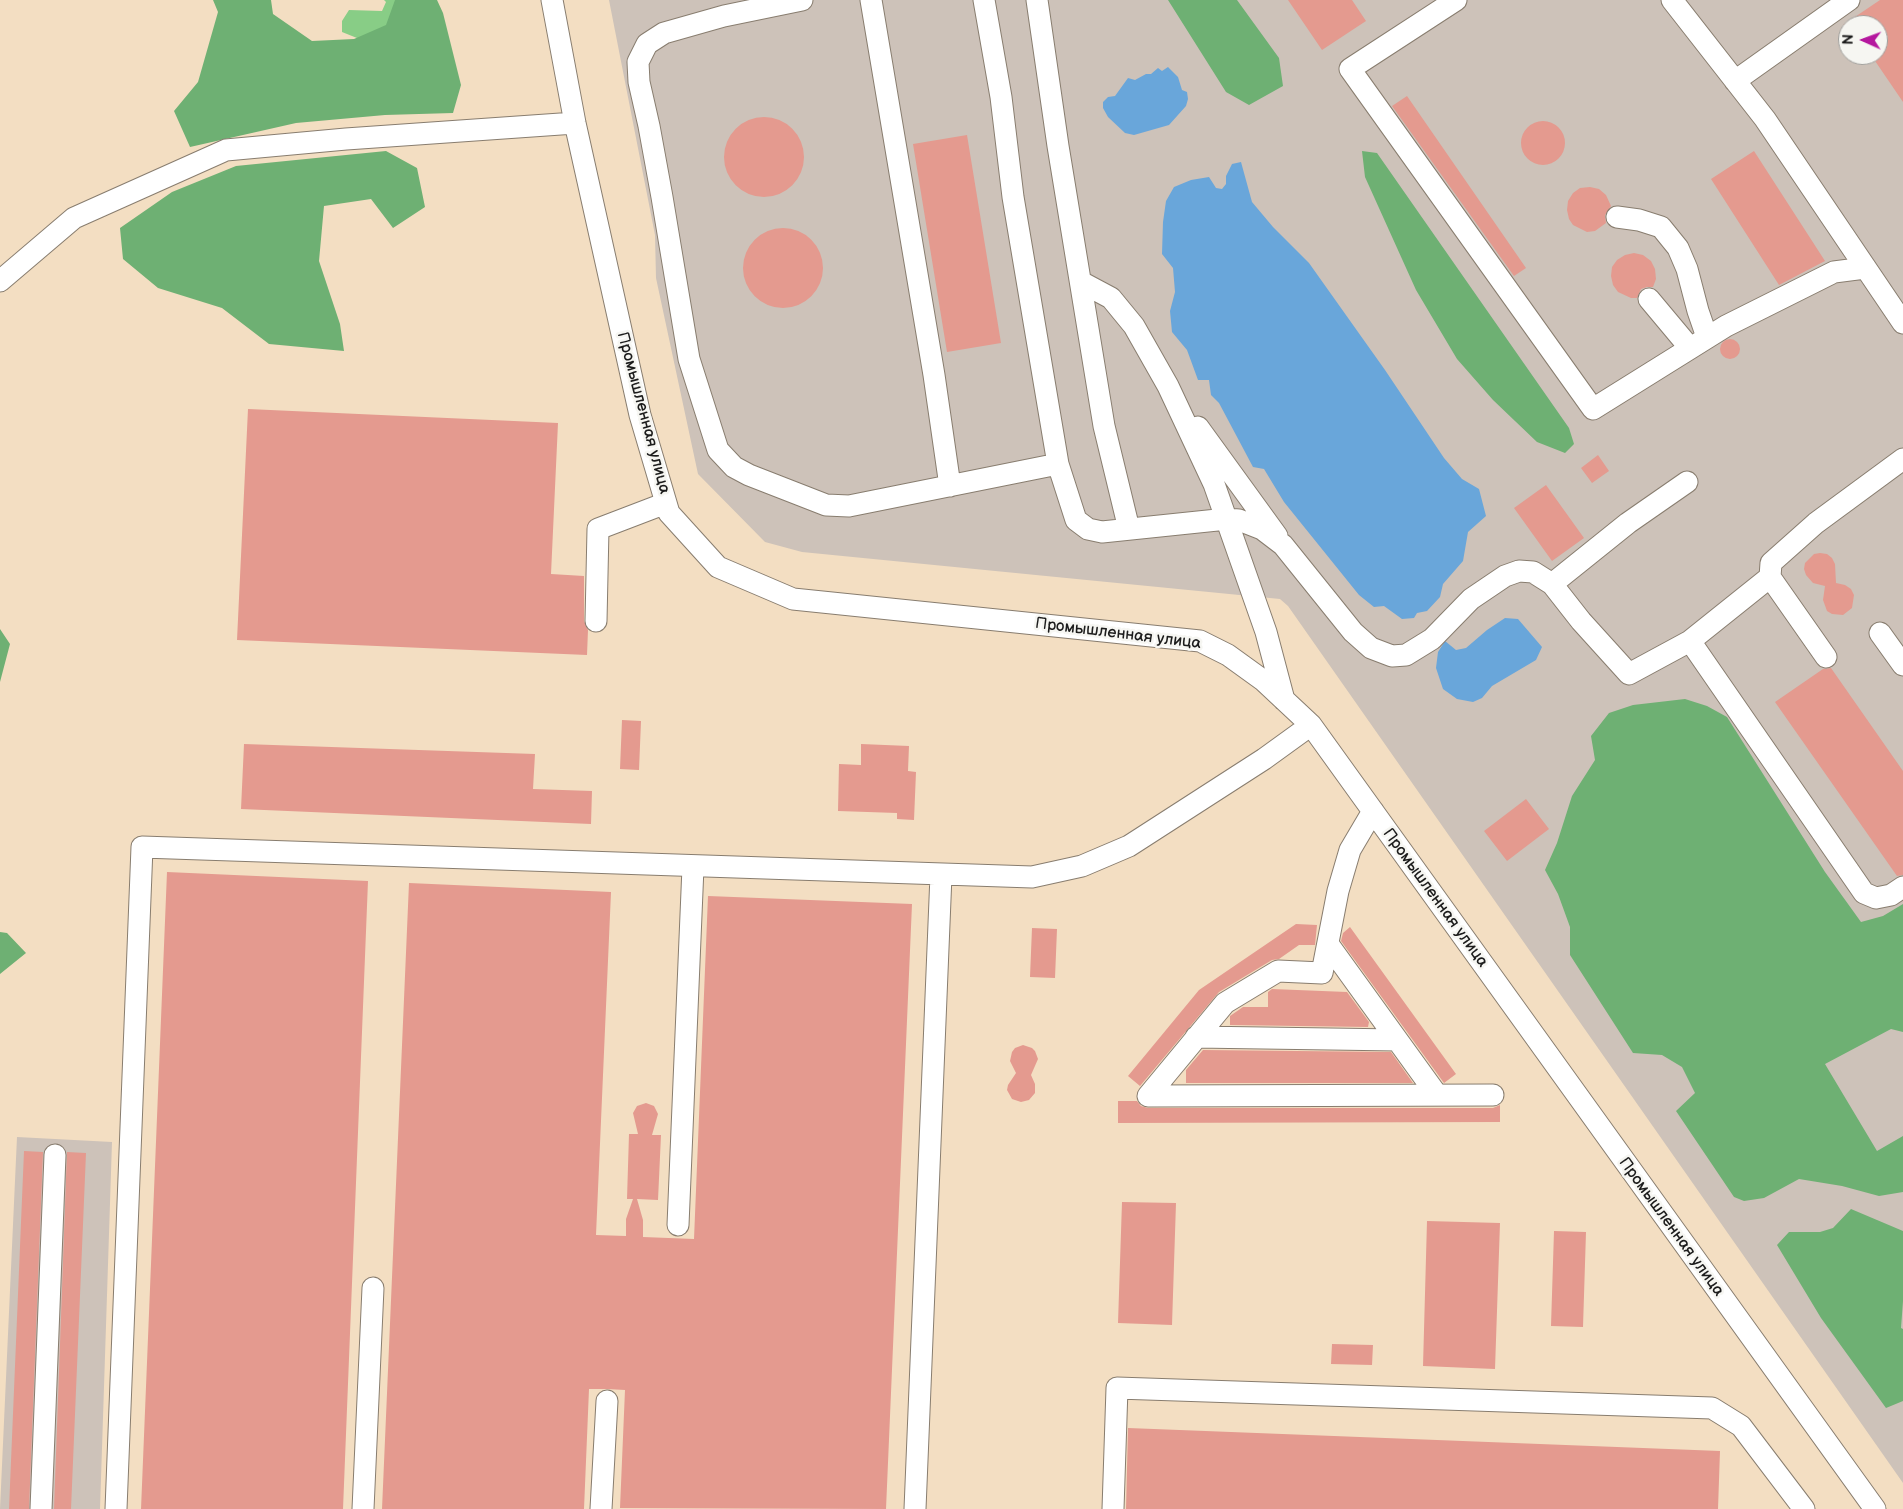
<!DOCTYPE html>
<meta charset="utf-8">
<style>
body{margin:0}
#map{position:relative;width:1903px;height:1509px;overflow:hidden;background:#f3dec2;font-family:"Balsamiq Sans",sans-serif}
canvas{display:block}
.north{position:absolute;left:1838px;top:15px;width:50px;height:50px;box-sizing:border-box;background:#f6f6f2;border:1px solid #9f9f9c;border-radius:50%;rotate:272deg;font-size:14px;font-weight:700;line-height:20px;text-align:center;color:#1c1c1c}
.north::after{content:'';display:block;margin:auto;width:18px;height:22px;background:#b5179e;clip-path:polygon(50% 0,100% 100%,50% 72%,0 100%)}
</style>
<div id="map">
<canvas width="1903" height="1509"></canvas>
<div class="north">N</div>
</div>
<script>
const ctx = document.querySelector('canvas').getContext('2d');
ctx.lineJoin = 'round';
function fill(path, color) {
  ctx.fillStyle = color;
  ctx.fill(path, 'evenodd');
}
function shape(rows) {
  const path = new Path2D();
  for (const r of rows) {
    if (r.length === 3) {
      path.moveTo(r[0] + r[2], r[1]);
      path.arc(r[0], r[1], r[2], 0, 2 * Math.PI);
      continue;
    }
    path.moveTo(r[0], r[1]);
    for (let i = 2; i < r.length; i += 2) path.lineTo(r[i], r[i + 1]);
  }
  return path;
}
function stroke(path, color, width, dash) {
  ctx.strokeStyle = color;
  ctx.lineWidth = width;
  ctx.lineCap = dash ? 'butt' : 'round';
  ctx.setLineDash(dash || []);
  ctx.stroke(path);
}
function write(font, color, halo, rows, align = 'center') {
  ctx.font = font + ' "Balsamiq Sans",sans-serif';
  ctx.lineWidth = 5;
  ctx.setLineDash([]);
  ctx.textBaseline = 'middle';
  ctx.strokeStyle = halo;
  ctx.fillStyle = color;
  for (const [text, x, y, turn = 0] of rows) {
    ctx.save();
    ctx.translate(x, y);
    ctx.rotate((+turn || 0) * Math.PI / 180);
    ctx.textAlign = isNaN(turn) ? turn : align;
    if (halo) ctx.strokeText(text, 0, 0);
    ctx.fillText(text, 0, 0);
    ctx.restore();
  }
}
fill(shape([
 [609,0,1903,0,1903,1483,1288,606,1280,599,802,552,765,542,698,474,656,278,655,235],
 [1848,25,1878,25,1878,55,1848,55],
 [17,1137,112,1142,100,1509,0,1509]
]), '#cdc2b9');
fill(shape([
 [384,0,403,0,393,26,362,40,342,32,342,21,349,10,382,11,386,2]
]), '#88cd86');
fill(shape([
 [213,0,271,0,273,14,312,41,354,39,386,25,395,0,437,0,443,13,461,85,453,113,385,115,296,123,190,147,174,111,198,82,218,12],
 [1168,0,1237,0,1279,58,1283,86,1249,105,1226,92],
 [386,151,417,168,425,207,393,228,371,199,324,206,319,261,340,324,344,351,269,344,222,308,158,288,123,259,120,228,172,192,236,166],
 [1362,151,1377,153,1569,428,1574,444,1565,453,1537,442,1493,400,1457,359,1416,290,1365,177],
 [0,629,10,644,0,682],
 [1685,699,1707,706,1727,717,1825,872,1861,922,1883,916,1903,904,1903,1032,1891,1029,1825,1064,1877,1151,1903,1136,1903,1192,1879,1196,1842,1186,1799,1179,1764,1198,1744,1201,1734,1197,1676,1111,1695,1093,1682,1067,1662,1055,1633,1053,1570,955,1570,927,1558,894,1545,870,1557,843,1572,796,1595,760,1591,736,1609,713,1633,705],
 [0,932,7,933,26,953,0,974],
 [1851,1209,1903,1231,1903,1301,1901,1328,1903,1329,1903,1401,1886,1408,1821,1318,1777,1245,1789,1232,1820,1232,1833,1228]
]), '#6eb073');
fill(shape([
 [1168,67,1178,77,1182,90,1187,92,1188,99,1186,106,1169,125,1134,135,1125,133,1108,117,1103,108,1103,102,1108,97,1115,96,1128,78,1135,80,1146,74,1151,74,1158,68,1162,71],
 [1241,162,1252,202,1273,227,1309,263,1385,370,1444,458,1462,479,1479,489,1486,516,1468,532,1463,561,1443,584,1440,597,1427,611,1417,613,1414,618,1402,619,1384,606,1374,607,1359,595,1284,502,1264,469,1253,467,1219,403,1211,395,1209,380,1198,380,1187,350,1172,332,1170,311,1175,292,1173,268,1162,254,1163,222,1166,201,1174,187,1191,180,1209,177,1216,188,1222,189,1226,184,1226,176,1232,164],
 [1505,618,1518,619,1542,647,1536,660,1492,686,1482,698,1473,702,1457,699,1443,689,1436,668,1438,652,1445,641,1456,650,1466,648,1487,630]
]), '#69a6da');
fill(shape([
 [1288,0,1352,0,1366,21,1322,50],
 [1880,0,1903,0,1903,102,1871,55,1878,55,1878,25,1843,25],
 [1407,96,1526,268,1514,276,1392,106],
 [764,157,40],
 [1543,143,22],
 [967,135,1001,343,947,352,913,144],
 [1754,151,1825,261,1779,285,1711,179],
 [1590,187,1599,189,1606,195,1611,206,1605,215,1606,223,1595,231,1587,232,1573,225,1569,219,1567,210,1568,201,1573,193,1580,188],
 [783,268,40],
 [1634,253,1643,255,1651,261,1655,269,1656,279,1653,287,1647,287,1641,289,1637,298,1631,298,1618,292,1613,285,1611,276,1612,267,1617,260,1625,255],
 [1730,349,10],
 [248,409,558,423,551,574,584,576,584,621,588,630,587,655,237,640],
 [1598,455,1609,471,1592,483,1581,468],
 [1546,485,1584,538,1552,561,1514,508],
 [1820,553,1827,554,1832,558,1835,564,1836,583,1845,585,1851,589,1854,595,1852,608,1843,615,1832,614,1827,611,1823,600,1825,586,1813,583,1806,575,1804,569,1805,563,1814,554],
 [1831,668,1903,771,1903,875,1897,876,1775,702,1823,669],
 [622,720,641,721,639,770,620,769],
 [244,744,535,754,533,789,592,791,591,824,241,809],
 [861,744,909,746,908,771,916,772,914,820,897,819,897,813,838,811,839,764,861,765],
 [1526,799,1549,829,1507,861,1484,831],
 [167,872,368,881,343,1509,141,1509],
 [409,883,611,892,596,1235,626,1236,626,1219,633,1199,627,1199,629,1134,638,1134,633,1113,637,1106,646,1103,654,1106,658,1114,652,1135,661,1135,658,1200,637,1199,643,1220,643,1237,694,1239,708,896,912,904,886,1509,620,1508,625,1390,607,1389,589,1389,584,1509,382,1509],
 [1296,924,1317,925,1315,945,1299,945,1279,959,1272,960,1219,992,1140,1086,1128,1076,1199,990],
 [1350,927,1456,1074,1444,1083,1341,941,1343,933],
 [1032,928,1057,929,1055,978,1030,977],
 [1272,989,1347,992,1369,1022,1368,1027,1230,1025,1230,1016,1243,1007,1268,1007,1268,992],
 [1023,1045,1032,1048,1035,1051,1038,1059,1031,1075,1035,1084,1035,1093,1029,1100,1021,1102,1012,1099,1007,1090,1008,1085,1016,1073,1010,1061,1012,1052,1015,1048],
 [1203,1050,1391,1052,1413,1083,1186,1083,1186,1070],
 [1118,1101,1137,1101,1141,1106,1148,1108,1493,1108,1500,1105,1500,1122,1118,1123],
 [24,1151,43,1152,29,1509,9,1509],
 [67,1152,86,1153,71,1509,54,1509],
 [1122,1202,1176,1203,1172,1325,1118,1323],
 [1427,1221,1500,1223,1495,1369,1423,1366],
 [1554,1231,1586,1232,1583,1327,1551,1326],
 [1332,1344,1373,1345,1372,1365,1331,1364],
 [1128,1428,1720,1451,1718,1509,1126,1509]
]), '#e49a8f');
const minor = shape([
 [552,0,575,123,640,415,669,513,718,567,793,599,1200,641,1228,655,1264,681,1311,725,1875,1509],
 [802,0,724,16,664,33,647,44,638,62,639,82,649,126,662,197,689,359,718,450,734,467,749,475,826,505,849,506,1058,464],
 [871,0,934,375,950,486],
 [984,0,1001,97,1013,197,1058,464,1076,520,1088,529,1102,532,1227,519,1239,520,1262,529,1283,545,1353,632,1371,648,1392,656,1406,655,1432,639,1471,599,1505,576,1519,571,1533,572,1552,584,1581,621,1629,674,1690,641,1770,577],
 [1037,0,1058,146,1104,426,1129,529],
 [1456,0,1350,69,1593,409,1726,326,1834,272,1865,268],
 [1672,0,1765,119,1903,323],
 [1735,81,1849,0],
 [1617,217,1639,220,1661,227,1678,248,1687,269,1698,311,1707,337],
 [0,281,74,218,226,150,346,139,575,123],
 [1081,282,1111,298,1134,326,1168,386,1214,484,1266,632,1284,700],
 [1649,299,1690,348],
 [1198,427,1277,536],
 [1552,584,1628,523,1687,482],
 [596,621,598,529,666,503],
 [1880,633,1903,665],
 [1690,641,1864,893,1876,898,1891,895,1903,887],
 [1826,657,1770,577,1771,563,1816,523,1903,459],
 [1373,811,1350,850,1338,891,1322,973,1278,971,1225,1003,1148,1096,1493,1095],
 [1328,944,1437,1095],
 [1196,1037,1397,1040],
 [678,1225,693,867],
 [41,1509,55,1155],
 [116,1509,142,847,1032,877,1082,866,1129,846,1264,759,1311,725],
 [363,1509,373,1288],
 [601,1509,607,1401],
 [915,1509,941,875],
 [1113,1509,1117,1388,1712,1408,1741,1426,1804,1509]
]);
stroke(minor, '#887d6f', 23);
stroke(minor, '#fff', 21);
write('16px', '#1c1c1c', '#f6f6f2', [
 ["Промышленная улица",643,413,75],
 ["Промышленная улица",1118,634,7],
 ["Промышленная улица",1435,898,54],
 ["Промышленная улица",1671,1227,54]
]);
</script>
